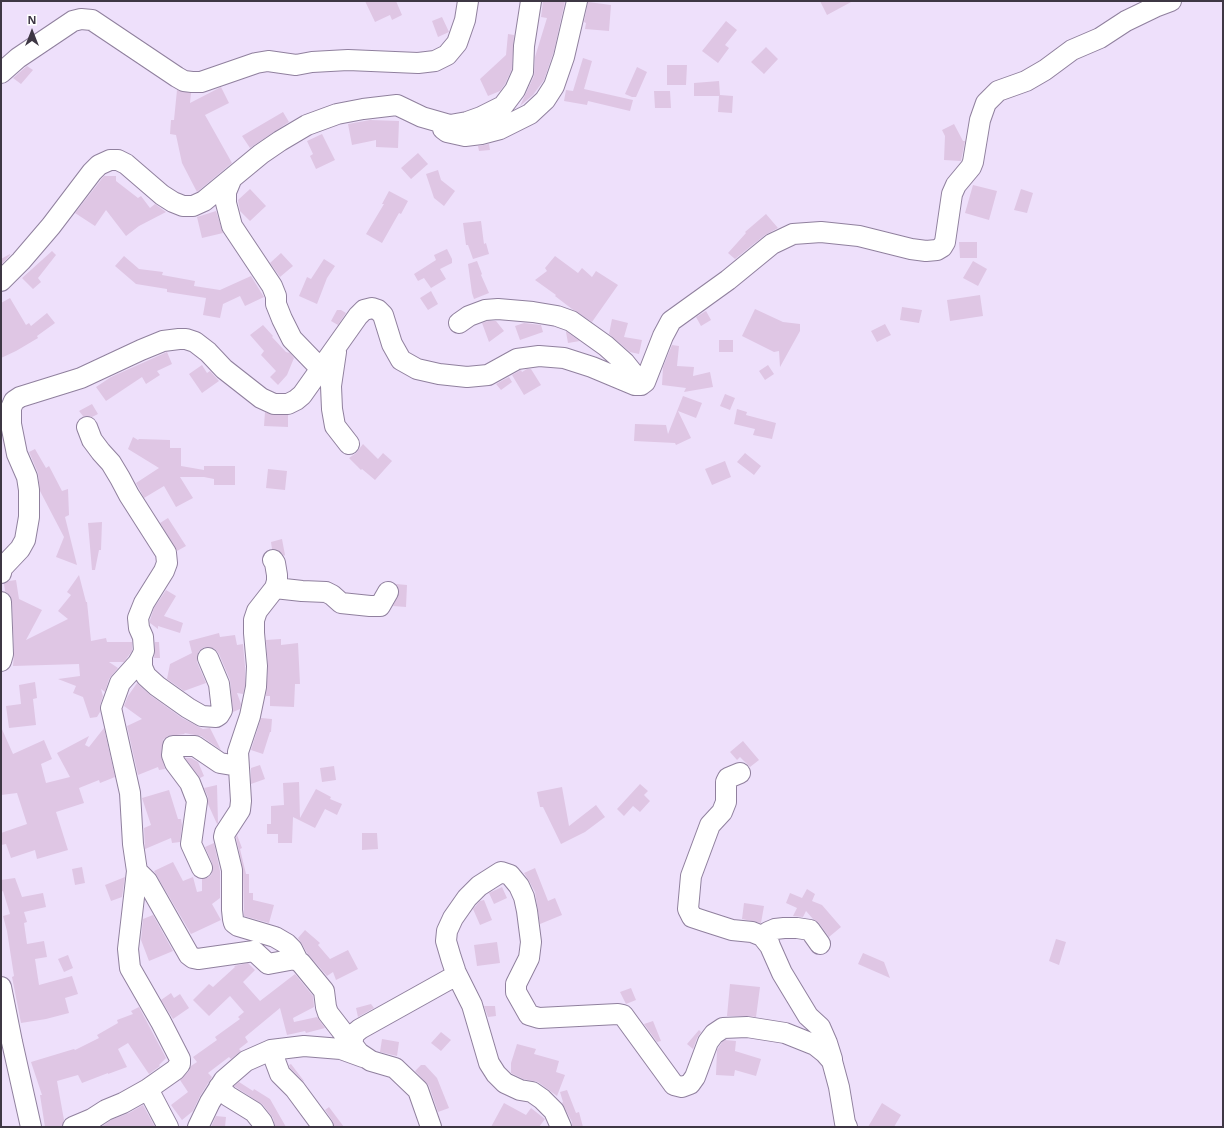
<!DOCTYPE html>
<style>
body{margin:0}
#map{position:relative;width:1224px;height:1128px;overflow:hidden;background:#eee0fb;font-family:"Noto Sans",sans-serif}
canvas{display:block}
.frame{position:absolute;inset:0;border:2px solid #3e3744;pointer-events:none}
.north{position:absolute;left:12px;top:12px;width:40px;height:40px;-webkit-text-stroke:3px #fff;paint-order:stroke;rotate:0deg;font-size:11px;font-weight:700;line-height:16px;text-align:center;color:#3e3744}
.north::after{content:'';display:block;margin:auto;width:14px;height:18px;background:#3e3744;clip-path:polygon(50% 0,100% 100%,50% 72%,0 100%)}
</style>
<div id="map">
<canvas width="1224" height="1128"></canvas>
<div class="frame"></div>
<div class="north">N</div>
</div>
<script>
const ctx = document.querySelector('canvas').getContext('2d');
ctx.lineJoin = 'round';
function fill(path, color) {
  ctx.fillStyle = color;
  ctx.fill(path, 'evenodd');
}
function shape(rows) {
  const path = new Path2D();
  for (const r of rows) {
    path.moveTo(r[0], r[1]);
    for (let i = 2; i < r.length; i += 2) path.lineTo(r[i], r[i + 1]);
  }
  return path;
}
function stroke(path, color, width, dash) {
  ctx.strokeStyle = color;
  ctx.lineWidth = width;
  ctx.lineCap = dash ? 'butt' : 'round';
  ctx.setLineDash(dash || []);
  ctx.stroke(path);
}
fill(shape([
 [365,1,396,1,402,15,392,20,390,15,375,22],
 [543,1,565,1,554,51,544,80,533,95,520,106,534,76,535,57,547,18,541,17],
 [820,1,853,1,827,15],
 [588,2,611,5,609,31,585,29,586,23,584,22],
 [442,17,449,32,438,37,432,21],
 [726,21,737,30,725,45,729,48,718,63,702,51],
 [508,34,514,35,512,69,505,84,500,91,488,96,480,79,506,55],
 [766,47,778,59,764,74,751,62],
 [583,58,592,61,584,89,633,100,630,111,588,101,587,105,564,101,566,90,573,91],
 [667,65,687,65,686,85,667,85],
 [27,66,33,70,21,84,13,78],
 [637,67,647,72,636,97,632,97,625,94],
 [719,81,720,95,733,96,732,113,718,112,719,96,694,96,694,83],
 [221,87,229,103,205,115,232,163,197,192,182,163,176,135,170,134,171,120,174,120,177,90,191,93,190,103],
 [654,91,670,91,671,108,655,108],
 [283,112,289,122,250,148,242,136],
 [370,120,399,121,398,148,376,147,376,140,352,145,348,124],
 [954,124,963,141,965,141,961,161,944,160,945,136,942,130],
 [322,134,335,160,316,169,310,156,313,154,307,141],
 [489,144,490,150,479,151,478,146],
 [418,153,428,164,411,179,401,168],
 [438,170,441,180,455,191,444,206,434,198,426,174],
 [104,176,116,176,116,181,138,198,141,196,150,208,155,204,166,212,139,226,126,236,106,210,95,226,75,213],
 [973,185,997,191,989,220,965,213],
 [250,189,266,206,250,221,240,211,238,200],
 [1021,189,1033,193,1027,213,1014,210],
 [389,191,408,201,401,214,399,213,382,243,366,234,384,204,382,204],
 [216,211,223,233,202,238,197,217],
 [766,214,778,228,765,235,735,259,728,253,746,233,745,232],
 [481,221,484,244,486,243,489,254,473,259,468,245,466,245,463,223],
 [959,242,977,242,977,258,960,258],
 [447,249,452,259,452,263,440,269,446,279,431,288,424,278,418,281,414,274,436,260,434,255],
 [52,251,56,255,38,278,41,282,33,289,22,278],
 [281,253,293,266,280,277,270,263],
 [10,254,10,255,1,265,1,259],
 [124,256,139,269,163,272,162,275,195,281,194,286,220,290,251,276,264,297,245,306,240,296,223,304,220,318,203,315,206,298,167,292,167,289,136,284,115,266],
 [555,256,578,273,582,268,592,277,596,271,618,285,592,322,572,309,555,296,556,295,535,280,547,271,545,268],
 [324,259,335,266,327,278,317,304,299,296,307,277,311,279],
 [477,261,482,274,481,275,489,293,474,299,472,293,468,264],
 [973,261,987,269,978,286,963,278],
 [431,291,438,304,428,310,420,298],
 [980,295,983,316,950,321,947,300],
 [10,298,26,325,29,323,31,326,47,313,55,323,37,336,38,338,16,351,1,358,1,303],
 [902,307,922,310,919,323,900,320],
 [755,309,783,322,800,324,800,331,780,367,779,351,774,352,742,336],
 [337,310,341,310,346,313,338,325,331,321],
 [706,311,711,320,701,326,696,317],
 [612,319,628,323,624,337,642,340,639,354,630,352,609,334],
 [488,321,496,321,504,331,489,342,482,323],
 [524,323,541,325,543,332,520,340,515,326],
 [885,324,891,335,877,342,871,331],
 [263,325,273,336,272,337,286,352,290,353,294,358,287,375,278,385,270,377,276,371,261,355,264,351,250,335],
 [566,332,567,332,580,341,568,343],
 [719,340,733,340,733,352,719,352],
 [672,345,679,346,677,366,694,367,693,376,710,372,713,387,684,392,686,388,662,385,663,367],
 [167,352,172,364,157,371,160,375,146,384,142,377,106,401,96,387,111,377],
 [202,365,207,373,210,371,219,381,202,393,189,374],
 [768,365,774,374,765,380,759,371],
 [527,369,531,369,541,385,524,395,512,375,521,370,522,372],
 [509,377,512,382,501,390,496,384],
 [725,394,735,398,730,410,720,406],
 [683,396,702,403,696,418,678,411,691,438,676,445,675,443,634,441,635,424,666,425,668,434],
 [92,404,98,414,92,417,88,416,83,416,79,411],
 [737,409,747,412,746,415,776,423,772,439,753,435,755,429,734,424],
 [265,412,274,415,288,415,288,427,264,426],
 [133,437,138,440,139,439,170,440,170,448,181,448,181,466,204,470,204,466,235,466,235,485,214,485,214,479,204,477,180,477,193,498,176,507,164,486,144,498,136,483,159,468,128,449],
 [363,444,378,459,383,453,392,461,375,480,362,469,361,470,349,458,356,453],
 [35,449,46,468,49,466,62,491,68,489,69,515,65,517,77,565,56,557,64,537,40,491,38,473,29,452],
 [745,453,761,466,754,475,737,462],
 [725,461,731,477,712,485,705,469],
 [268,469,287,471,285,490,266,488],
 [168,518,186,546,177,551,160,523],
 [102,522,101,550,99,550,95,570,92,570,88,523],
 [282,539,285,555,284,556,278,550,272,549,271,542],
 [79,575,86,602,87,602,91,641,106,638,107,642,132,642,132,651,124,662,109,662,118,668,109,679,105,692,101,689,103,696,100,705,100,712,97,717,90,718,83,697,73,693,76,686,58,679,80,676,79,664,13,666,14,654,12,602,10,596,5,591,4,584,9,581,16,580,19,599,42,610,26,640,68,619,58,611,71,595,67,592],
 [396,584,407,585,406,607,393,606,399,592],
 [166,590,176,596,164,616,183,623,180,633,158,626,158,629,150,623,150,620,154,608],
 [219,633,220,637,235,635,237,645,243,644,245,666,245,686,243,694,237,693,241,704,240,709,233,712,230,680,219,654,215,649,209,647,204,647,199,651,197,656,197,662,206,683,184,691,167,679,170,664,192,653,189,641],
 [281,639,281,645,298,643,300,684,295,684,294,707,270,706,270,696,266,696,268,667,266,640],
 [155,642,159,642,160,658,154,658,155,651],
 [35,682,37,698,33,699,36,725,9,728,6,706,21,704,19,685],
 [137,683,150,695,182,718,203,729,210,728,221,750,201,736,195,735,184,733,185,734,168,736,163,740,161,754,165,769,159,770,158,767,138,775,127,726,142,719,124,706,128,696],
 [261,718,272,719,271,732,270,732,263,754,251,750],
 [1,727,13,754,44,740,52,759,41,764,46,783,70,777,57,753,89,736,85,745,89,747,104,728,115,777,100,783,99,780,79,788,84,803,56,812,68,850,37,859,35,850,11,858,6,844,1,845,1,833,27,824,17,793,1,795],
 [743,741,759,760,750,767,740,757,737,760,730,752],
 [185,758,191,758,198,762,204,776,200,778],
 [260,765,265,779,251,784,251,768],
 [334,766,336,780,322,782,320,768],
 [299,782,300,818,316,789,331,797,330,799,342,804,337,815,325,809,315,828,293,817,292,843,278,843,278,834,267,834,267,824,271,824,271,806,284,805,283,783],
 [640,784,648,791,644,795,650,801,640,812,633,806,624,816,617,809],
 [217,785,218,823,217,824,208,804,208,797,204,788],
 [562,787,569,826,596,805,605,817,585,832,561,844,543,807,540,807,537,792],
 [169,790,178,819,181,819,182,825,180,842,172,843,171,838,145,849,144,828,151,825,142,798],
 [362,833,377,833,378,849,362,850],
 [237,835,242,848,240,849,246,874,249,874,249,893,253,893,253,900,274,905,269,923,244,916,243,870,236,837],
 [214,843,220,871,220,898,212,904,221,920,191,934,154,871,173,862,183,881,193,877,197,892,202,891,202,879,207,878,211,875,213,869,212,863,205,847],
 [82,867,85,883,75,885,72,869],
 [535,868,548,901,555,898,562,915,540,924,535,892,529,881,524,873],
 [125,877,122,897,111,901,105,885],
 [15,878,22,897,43,893,46,907,24,912,27,922,24,923,27,944,44,941,47,957,35,959,39,985,72,976,78,994,65,998,69,1013,46,1019,21,1023,12,977,14,976,7,931,3,916,10,914,3,891,1,892,1,880],
 [502,887,507,898,494,904,489,893],
 [807,889,815,894,812,901,822,905,841,927,829,937,819,923,813,919,806,911,803,917,793,916,797,908,786,903,790,893,802,898],
 [484,900,492,920,480,925,473,909,480,901],
 [744,903,764,906,761,923,742,919],
 [153,915,173,951,149,961,141,940,143,919],
 [305,930,320,943,318,945,330,959,348,950,358,969,336,980,333,972,327,976,307,953,302,944,298,938],
 [1056,939,1066,942,1059,965,1049,961],
 [497,942,500,963,477,966,474,945],
 [863,953,884,962,890,978,858,964],
 [68,955,73,968,64,972,58,959],
 [248,963,255,970,243,982,260,1001,295,974,313,996,314,1007,293,1018,294,1022,317,1017,325,1028,306,1033,305,1031,287,1035,280,1008,245,1037,248,1042,239,1049,241,1051,231,1059,229,1057,208,1073,212,1077,200,1096,193,1111,182,1120,171,1105,188,1092,180,1080,189,1071,191,1066,197,1062,193,1057,217,1040,215,1037,240,1019,238,1017,244,1012,230,996,209,1016,193,1000,209,984,213,987,235,967,234,966],
 [730,984,760,987,756,1017,747,1016,727,1016],
 [631,988,636,1000,626,1004,620,992],
 [171,993,174,998,180,994,189,1008,173,1019,161,1000],
 [371,1004,374,1008,358,1017,356,1008],
 [484,1006,495,1006,496,1016,488,1017],
 [139,1007,166,1058,159,1065,160,1066,149,1074,128,1043,118,1049,127,1067,108,1074,108,1073,82,1083,78,1075,57,1081,64,1120,62,1127,45,1127,40,1095,42,1095,31,1062,74,1049,75,1050,99,1038,97,1035,118,1023,117,1020,133,1014,131,1011],
 [653,1021,661,1041,657,1042,644,1024],
 [699,1030,701,1032,697,1038,693,1049,687,1044],
 [441,1032,451,1040,441,1051,431,1043],
 [382,1039,399,1042,397,1056,380,1052],
 [725,1040,736,1041,735,1051,761,1059,756,1076,735,1070,734,1076,716,1075,717,1050,722,1042],
 [517,1044,536,1049,534,1054,559,1061,556,1072,565,1075,557,1096,538,1082,523,1079,511,1073,511,1063],
 [291,1064,304,1081,303,1081,290,1068,289,1065],
 [421,1065,425,1065,437,1078,449,1108,438,1112,429,1086,415,1071],
 [239,1082,253,1091,254,1089,270,1099,286,1127,275,1127,273,1118,263,1105,234,1086],
 [567,1090,576,1113,579,1112,583,1127,572,1127,572,1122,562,1103,563,1102,560,1092],
 [504,1103,526,1115,531,1108,545,1119,539,1127,491,1127],
 [882,1103,901,1115,894,1127,868,1127],
 [143,1105,155,1127,101,1127,111,1120,129,1113],
 [329,1107,344,1127,334,1127,332,1120,325,1110],
 [216,1116,226,1117,225,1127,211,1127]
]), '#dfc6e4');
const minor = shape([
 [1,73,18,58,73,21,81,19,92,20,177,77,184,81,192,82,201,82,256,63,268,61,296,65,312,62,348,60,418,63,435,61,447,55,457,43,465,20,468,1],
 [443,129,447,132,465,136,481,134,500,129,530,114,545,100,554,86,564,57,577,1],
 [231,180,226,192,226,203,232,226,272,286,276,296,276,304,282,319,292,339,321,369],
 [1,281,21,261,51,226,92,172,99,165,110,160,118,160,126,164,162,195,173,202,183,206,193,206,204,201,261,154,280,141,307,125,337,114,363,109,397,105,422,117,450,125,467,122,481,117,503,106,515,90,523,72,524,46,531,1],
 [459,323,469,316,485,310,498,309,533,312,557,316,571,321,606,346,625,363,633,373,641,385],
 [336,352,331,386,332,409,335,426,349,444],
 [87,427,92,440,101,452,111,463,120,478,129,495,166,553,167,563,164,571,144,603,138,618,139,628,143,637,144,651,142,656,138,663,120,683,111,708,130,793,133,844,137,871,147,881,189,955,193,958,198,959,254,951,268,964,295,959,301,963,324,991,326,1007,328,1013,359,1053,371,1061,395,1068,418,1090,431,1127],
 [273,560,275,563,277,575,277,581,275,588,257,611,254,620,254,633,257,666,256,687,250,716,238,752,241,801,240,810,225,833,224,837,232,870,232,910,233,919,234,923,238,926,275,937,287,944,292,949,298,961],
 [1,573,2,568,20,549,25,540,29,517,29,490,27,477,17,454,11,424,11,408,14,401,20,397,81,378,141,350,163,341,179,339,186,339,195,342,208,352,224,369,261,398,274,404,288,404,296,400,302,395,358,316,364,310,372,308,378,310,383,315,392,344,401,360,417,369,439,374,467,377,488,375,517,359,539,356,564,358,592,367,635,385,641,385,645,382,663,336,671,321,728,280,772,244,793,234,821,232,859,236,911,249,926,251,937,250,942,247,945,242,952,194,956,185,971,167,973,162,980,120,986,103,998,91,1026,81,1045,70,1072,50,1100,38,1126,21,1155,7,1171,1],
 [275,588,302,591,326,592,332,595,341,603,370,606,380,606,388,592],
 [1,602,3,654,1,661],
 [142,656,142,667,146,676,157,686,188,708,202,716,216,717,219,715,222,710,219,684,208,658],
 [740,773,728,778,726,782,726,802,722,812,710,825,691,876,688,909,692,917,704,921,732,930,752,932,762,936,770,946,782,973,808,1016,820,1027,827,1043,832,1059],
 [202,868,191,844,197,801,190,783,175,763,172,755,173,746,195,746,220,763,238,766],
 [770,946,767,937,768,932,775,929,784,928,797,928,810,930,820,944],
 [456,973,472,1005,489,1063,496,1074,505,1083,520,1090,532,1092,542,1099,554,1111,561,1127],
 [1,987,12,1042,31,1127],
 [352,1044,354,1034,360,1029,455,976,455,970,451,958,446,941,447,931,453,918,467,898,479,886,501,872,510,875,519,886,524,897,527,911,531,942,529,958,516,984,516,992,529,1015,539,1018,618,1014,623,1015,674,1085,682,1087,690,1084,695,1077,708,1042,714,1034,723,1028,747,1027,785,1033,815,1045,825,1053,832,1061,839,1087,845,1123,847,1127],
 [271,1050,280,1074,295,1089,323,1127],
 [219,1087,228,1096,254,1112,262,1122,264,1127],
 [148,1089,168,1127],
 [73,1127,92,1119,106,1110,123,1103,148,1089,175,1070,180,1064,180,1059,161,1022,130,968,128,949,137,871],
 [198,1127,210,1102,224,1080,246,1061,271,1050,304,1046,341,1049,363,1057]
]);
stroke(minor, '#90809e', 22);
stroke(minor, '#fff', 20);
</script>
